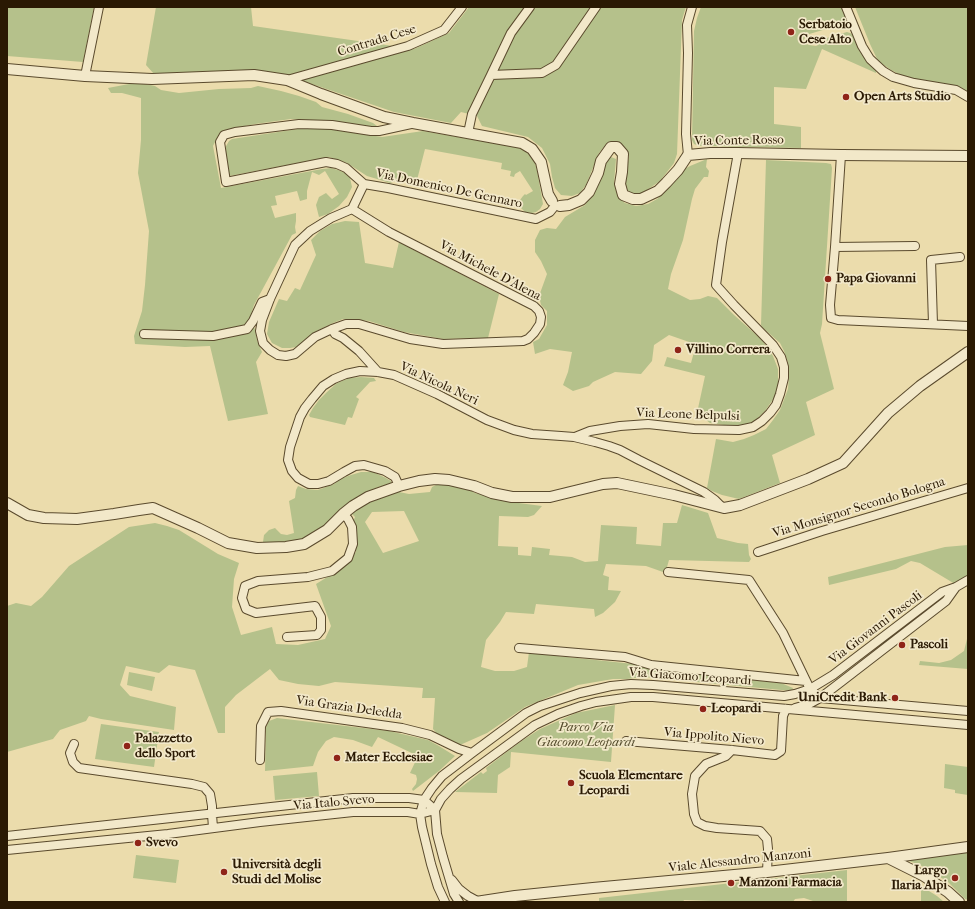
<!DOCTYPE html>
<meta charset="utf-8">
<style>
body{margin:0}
#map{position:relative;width:975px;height:909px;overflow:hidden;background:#ebdcac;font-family:"IM FELL French Canon",serif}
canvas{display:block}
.frame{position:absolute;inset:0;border:8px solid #2a1903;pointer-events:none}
</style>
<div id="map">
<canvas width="975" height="909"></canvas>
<div class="frame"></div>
</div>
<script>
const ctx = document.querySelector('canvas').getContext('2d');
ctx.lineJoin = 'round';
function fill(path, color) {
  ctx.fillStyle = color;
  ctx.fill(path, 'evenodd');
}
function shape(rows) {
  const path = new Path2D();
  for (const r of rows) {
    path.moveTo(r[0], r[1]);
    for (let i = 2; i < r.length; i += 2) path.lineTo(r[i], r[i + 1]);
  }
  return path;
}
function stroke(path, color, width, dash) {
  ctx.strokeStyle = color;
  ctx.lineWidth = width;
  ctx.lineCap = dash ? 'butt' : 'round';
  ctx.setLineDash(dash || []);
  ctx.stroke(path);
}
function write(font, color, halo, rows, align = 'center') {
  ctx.font = font + ' "IM FELL French Canon",serif';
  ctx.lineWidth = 3.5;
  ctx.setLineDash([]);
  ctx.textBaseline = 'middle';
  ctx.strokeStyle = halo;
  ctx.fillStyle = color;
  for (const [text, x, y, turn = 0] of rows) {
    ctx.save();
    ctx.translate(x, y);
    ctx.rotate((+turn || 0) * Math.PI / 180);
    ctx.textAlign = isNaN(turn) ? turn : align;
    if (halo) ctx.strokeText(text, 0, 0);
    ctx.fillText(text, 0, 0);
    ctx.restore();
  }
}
fill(shape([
 [7,7,94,7,83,62,7,56],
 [156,7,251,7,253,26,414,49,449,33,469,7,686,7,682,20,677,154,674,163,660,181,647,190,637,195,630,194,626,188,625,182,629,156,624,147,616,142,607,143,599,153,586,185,580,193,572,196,561,195,555,188,552,177,550,164,542,148,528,137,482,126,477,116,461,112,451,123,394,112,303,81,250,70,154,74,146,65],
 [701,7,845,7,847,19,846,22,843,24,806,35,803,42,809,45,816,46,818,45,820,40,847,32,850,33,852,34,866,58,876,71,876,73,822,49,806,89,774,87,774,124,801,127,801,148,699,146,694,144,692,140,694,31,697,18],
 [855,7,968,7,968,93,958,87,905,77,891,70,878,61,870,44],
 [141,83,155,86,161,90,179,93,219,89,251,88,258,86,281,91,299,96,316,102,322,107,348,114,373,123,377,126,363,126,344,122,329,121,291,119,255,124,230,129,222,134,217,138,213,146,221,188,322,169,331,168,338,170,345,173,350,178,352,187,347,197,339,206,328,214,319,217,316,205,319,197,326,193,332,199,339,194,325,171,319,175,312,172,307,191,307,199,300,201,297,191,275,196,277,205,271,206,275,218,296,213,296,221,295,227,296,233,292,235,254,305,249,321,255,329,257,340,262,352,256,362,268,414,228,421,210,346,185,347,135,344,134,336,142,311,145,285,149,231,138,173,141,140,141,98,122,93,111,93,108,88,129,84],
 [298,129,332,129,382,137,423,131,520,148,529,154,535,163,537,170,543,204,540,209,536,212,532,213,525,212,517,204,523,196,525,194,526,195,533,191,520,171,515,174,514,177,510,176,511,171,501,169,502,163,425,149,417,180,406,177,390,183,377,179,367,176,347,163,329,157,229,176,225,148,229,141,232,139],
 [611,157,616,159,614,183,618,197,625,203,636,206,648,204,657,199,666,190,681,171,690,166,707,159,706,167,709,171,708,177,704,177,695,189,692,199,683,240,671,274,668,289,690,300,700,299,708,296,717,298,734,315,762,340,773,356,778,369,778,385,776,395,765,411,755,421,742,426,724,425,710,423,697,413,705,376,664,366,667,357,691,363,694,352,692,343,669,335,654,345,652,361,641,374,615,372,593,382,589,386,573,391,563,385,568,372,572,352,550,349,535,354,533,342,539,339,547,325,547,311,541,305,539,296,547,274,541,261,535,252,535,240,540,230,547,228,556,229,565,217,585,205,600,180,607,159],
 [766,160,826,163,831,164,832,168,822,324,820,333,834,389,806,402,815,435,772,455,780,483,739,499,722,495,712,491,707,488,716,439,733,442,744,439,754,435,766,429,773,420,780,410,788,389,789,375,788,363,784,351,780,343,763,328,761,325],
 [345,221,359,222,365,263,393,268,399,242,499,294,488,338,443,339,404,332,369,321,353,319,343,319,333,323,317,331,296,347,290,348,282,348,272,343,267,334,269,322,279,299,287,301,295,288,300,290,316,255,311,240,320,231,332,224],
 [361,377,374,378,376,381,370,382,356,397,359,399,352,418,348,417,345,425,310,417,309,415,313,408,319,400,327,392,337,383,349,378],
 [361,472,373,472,384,477,391,481,391,484,378,487,358,497,339,510,325,525,300,540,293,542,275,543,268,542,263,542,264,535,269,530,275,528,281,534,287,535,294,533,289,501,295,498,296,490,298,486,306,489,318,490,334,484,340,479,351,475],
 [436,485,447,485,467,488,475,493,511,502,542,506,534,515,528,517,499,516,498,546,518,547,518,555,531,556,532,547,550,549,549,555,572,557,585,562,598,561,601,525,637,527,636,544,661,546,663,523,677,523,682,505,708,513,717,538,738,543,748,544,749,555,751,559,749,562,669,560,667,567,663,572,646,566,606,564,603,575,609,577,608,590,621,591,615,602,603,613,595,617,594,609,536,604,534,614,506,612,500,622,486,640,481,667,495,671,514,671,527,667,529,652,544,653,548,655,634,664,651,670,781,683,793,688,792,691,644,677,627,679,613,679,578,685,525,707,487,733,460,745,439,736,433,729,435,698,422,698,423,688,335,682,319,686,298,684,279,680,270,669,236,695,225,707,225,733,218,733,195,670,169,665,159,673,126,666,120,685,130,696,176,707,174,730,101,719,89,716,86,721,60,730,53,739,7,752,7,606,16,603,31,606,42,597,69,566,129,527,155,523,167,526,179,530,218,554,239,563,234,579,232,607,241,635,272,627,276,644,298,645,325,639,331,626,316,584,342,568,356,552,356,542,352,524,355,517,351,513,373,498,392,493,399,492,409,494,430,492,432,487],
 [404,511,419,541,383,553,365,522,372,512],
 [968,545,968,575,955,584,920,563,911,561,896,569,829,585,828,577,945,547],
 [968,635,968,669,919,665,920,661,939,663,951,660,964,651],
 [129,672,155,677,152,691,127,685],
 [615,705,611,762,511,752,510,767,498,775,497,793,455,792,481,772,483,774,487,771,486,768,508,751,523,740,540,729,576,713],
 [277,718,389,731,428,740,439,746,455,756,439,771,413,791,412,789,416,784,417,779,416,775,410,773,418,756,378,737,372,747,353,740,334,737,326,741,318,752,313,766,265,771,266,727,269,721],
 [101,724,159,732,154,767,95,759],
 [945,764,968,767,968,795,955,793,955,790,944,788],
 [317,772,319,796,275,800,273,776],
 [968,852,968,900,965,899,948,882,937,875,920,865,906,860],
 [136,855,179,860,176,883,133,878],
 [847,870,847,902,813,901,804,898,795,899,793,902,736,902,684,900,683,902,599,902,599,898],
 [921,886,937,896,944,902,921,902]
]), '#b5c18b');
const minor = shape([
 [846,7,862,46,870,59,883,71,893,77,914,83,956,90,968,97],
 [491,75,511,33,530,7],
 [85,76,99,7],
 [287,80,408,46,444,30,462,7],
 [468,133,472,114,491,75,542,73,556,65,596,7],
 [688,155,686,134,688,53,687,25,692,7],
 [841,155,835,247,830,305,831,318,838,320,968,326],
 [364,184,346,168,337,164,326,162,226,182,220,142,224,135,235,132,299,124,332,125,371,131,379,131,411,124],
 [352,209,389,232,534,306,539,311,541,317,540,324,534,333,528,339,523,341,443,344,410,339,359,324,346,324,332,329,315,337,295,354,286,356,278,355,270,350,263,343,260,331,262,320,270,299,295,245,310,231,331,218,352,209],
 [352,209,364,184,388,188,536,219,550,212,554,207],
 [835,247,915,246],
 [933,324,931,260,960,257],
 [332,329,335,334,343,338,359,351,378,372],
 [144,334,213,336,247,329,253,321,262,302,270,299],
 [575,437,590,431,620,426,648,424,694,429,739,430,753,427,762,421,770,413,776,405,780,394,784,378,784,367,781,357,773,345,734,305,716,285,722,242,738,153],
 [399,486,395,477,385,471,364,465,355,466,344,472,329,481,318,484,309,484,298,478,292,471,288,460,290,447,300,417,305,408,312,399,323,386,334,379,346,374,360,371,378,372,394,375,437,394,487,420,514,430,532,434,561,436,574,437,595,442,609,446,620,450,639,460,704,492,715,500,723,508],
 [758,552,822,531,968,488],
 [668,572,749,580,783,633,810,689,820,698,968,711],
 [287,637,317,635,321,630,321,617,315,606,256,613,246,609,242,598,245,586,258,581,308,577,332,571,348,558,353,544,352,527,348,519,343,514],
 [519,648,625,657,651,665,806,681],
 [795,708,809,704,820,698,841,682,946,601,956,587],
 [626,741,732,750,775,755,781,751,783,716,786,709],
 [74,744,70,753,73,762,79,768,192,784,204,787,210,794,212,806,212,814,213,828],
 [732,750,726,756,706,764,695,776,692,794,694,814,697,822,705,826,717,828,760,831,767,839,768,849,767,872],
 [260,760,261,726,268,712,281,711,402,728,430,735,459,749,472,753],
 [7,836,353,798,409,798,424,800,435,810],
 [7,850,168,834,260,822,353,812,408,812,420,814,435,810],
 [452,880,459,889,468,896,479,902],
 [445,902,438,887,431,864,422,827,420,814,424,800,432,788,442,776,472,753,526,713,540,706,580,693,611,686,631,684,653,685,784,696,795,694,810,689,833,675,942,592,956,587,968,580],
 [459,902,454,894,443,857,437,834,435,810,441,799,450,789,461,779,535,725,558,714,581,706,596,702,631,697,653,697,968,725]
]);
const tertiary = shape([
 [7,69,85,76,152,79,254,75,287,80,321,94,384,117,413,123,522,143,532,149,541,162,548,194,552,201],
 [560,206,569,205,581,200,589,192,598,173,601,161,611,147,617,147,623,154,622,172,620,184,623,195,633,199,641,199,658,191,666,183,678,170,688,155,710,153,738,153,841,155,968,156],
 [7,503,28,515,44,518,77,519,114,514,139,510,153,508,198,528,228,543,257,548,286,547,304,544,327,530,343,514,353,506,368,497,399,486,419,481,435,479,449,480,474,486,492,493,512,497,550,497,603,484,617,483,674,495,724,508,740,505,808,479,843,463,888,413,920,386,968,352],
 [888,858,924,876,948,892,959,902],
 [476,902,515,896,593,888,767,872,888,858,968,847]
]);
stroke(minor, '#5a4a2d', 10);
stroke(tertiary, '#5a4a2d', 12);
stroke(minor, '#f2e8c9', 8);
stroke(tertiary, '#f2e8c9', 10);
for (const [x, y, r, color] of [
 [791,32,4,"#8f2418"],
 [846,97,4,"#8f2418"],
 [828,279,4,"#8f2418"],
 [678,350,4,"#8f2418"],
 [902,645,4,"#8f2418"],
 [895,698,4,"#8f2418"],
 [703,709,4,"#8f2418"],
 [127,746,4,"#8f2418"],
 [337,758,4,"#8f2418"],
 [571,783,4,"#8f2418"],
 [138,843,4,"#8f2418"],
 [224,872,4,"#8f2418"],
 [955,878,4,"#8f2418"],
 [731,883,4,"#8f2418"]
]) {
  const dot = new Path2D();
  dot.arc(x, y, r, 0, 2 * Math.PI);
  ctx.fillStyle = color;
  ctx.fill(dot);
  stroke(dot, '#f2e8c9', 1.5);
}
write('bold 13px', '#2a1903', '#f2e8c9', [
 ["Serbatoio",799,25],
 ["Cese Alto",799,40],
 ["Open Arts Studio",854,97],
 ["Papa Giovanni",836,279],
 ["Villino Correra",686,350],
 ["Pascoli",910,645],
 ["UniCredit Bank",887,698,"right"],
 ["Leopardi",711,709],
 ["Palazzetto",135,739],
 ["dello Sport",135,754],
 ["Mater Ecclesiae",345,758],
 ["Scuola Elementare",579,776],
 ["Leopardi",579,791],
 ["Svevo",146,843],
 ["Università degli",232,865],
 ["Studi del Molise",232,880],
 ["Largo",947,871,"right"],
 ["Ilaria Alpi",947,886,"right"],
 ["Manzoni Farmacia",739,883]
], 'left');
write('13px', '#2a1903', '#f2e8c9', [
 ["Contrada Cese",377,41,-17],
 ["Via Conte Rosso",739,141,-1],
 ["Via Domenico De Gennaro",449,189,12],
 ["Via Michele D'Alena",490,271,28],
 ["Via Nicola Neri",439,384,25],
 ["Via Leone Belpulsi",688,415,2],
 ["Via Monsignor Secondo Bologna",859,508,-17],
 ["Via Giovanni Pascoli",876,628,-37],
 ["Via Giacomo Leopardi",690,677,4],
 ["Via Grazia Deledda",349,708,8],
 ["Via Ippolito Nievo",714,737,5],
 ["Via Italo Svevo",334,803,-5],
 ["Viale Alessandro Manzoni",740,861,-6]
]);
write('italic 13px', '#544b2c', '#f2e8c9', [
 ["Parco Via",586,728],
 ["Giacomo Leopardi",586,743]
]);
</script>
